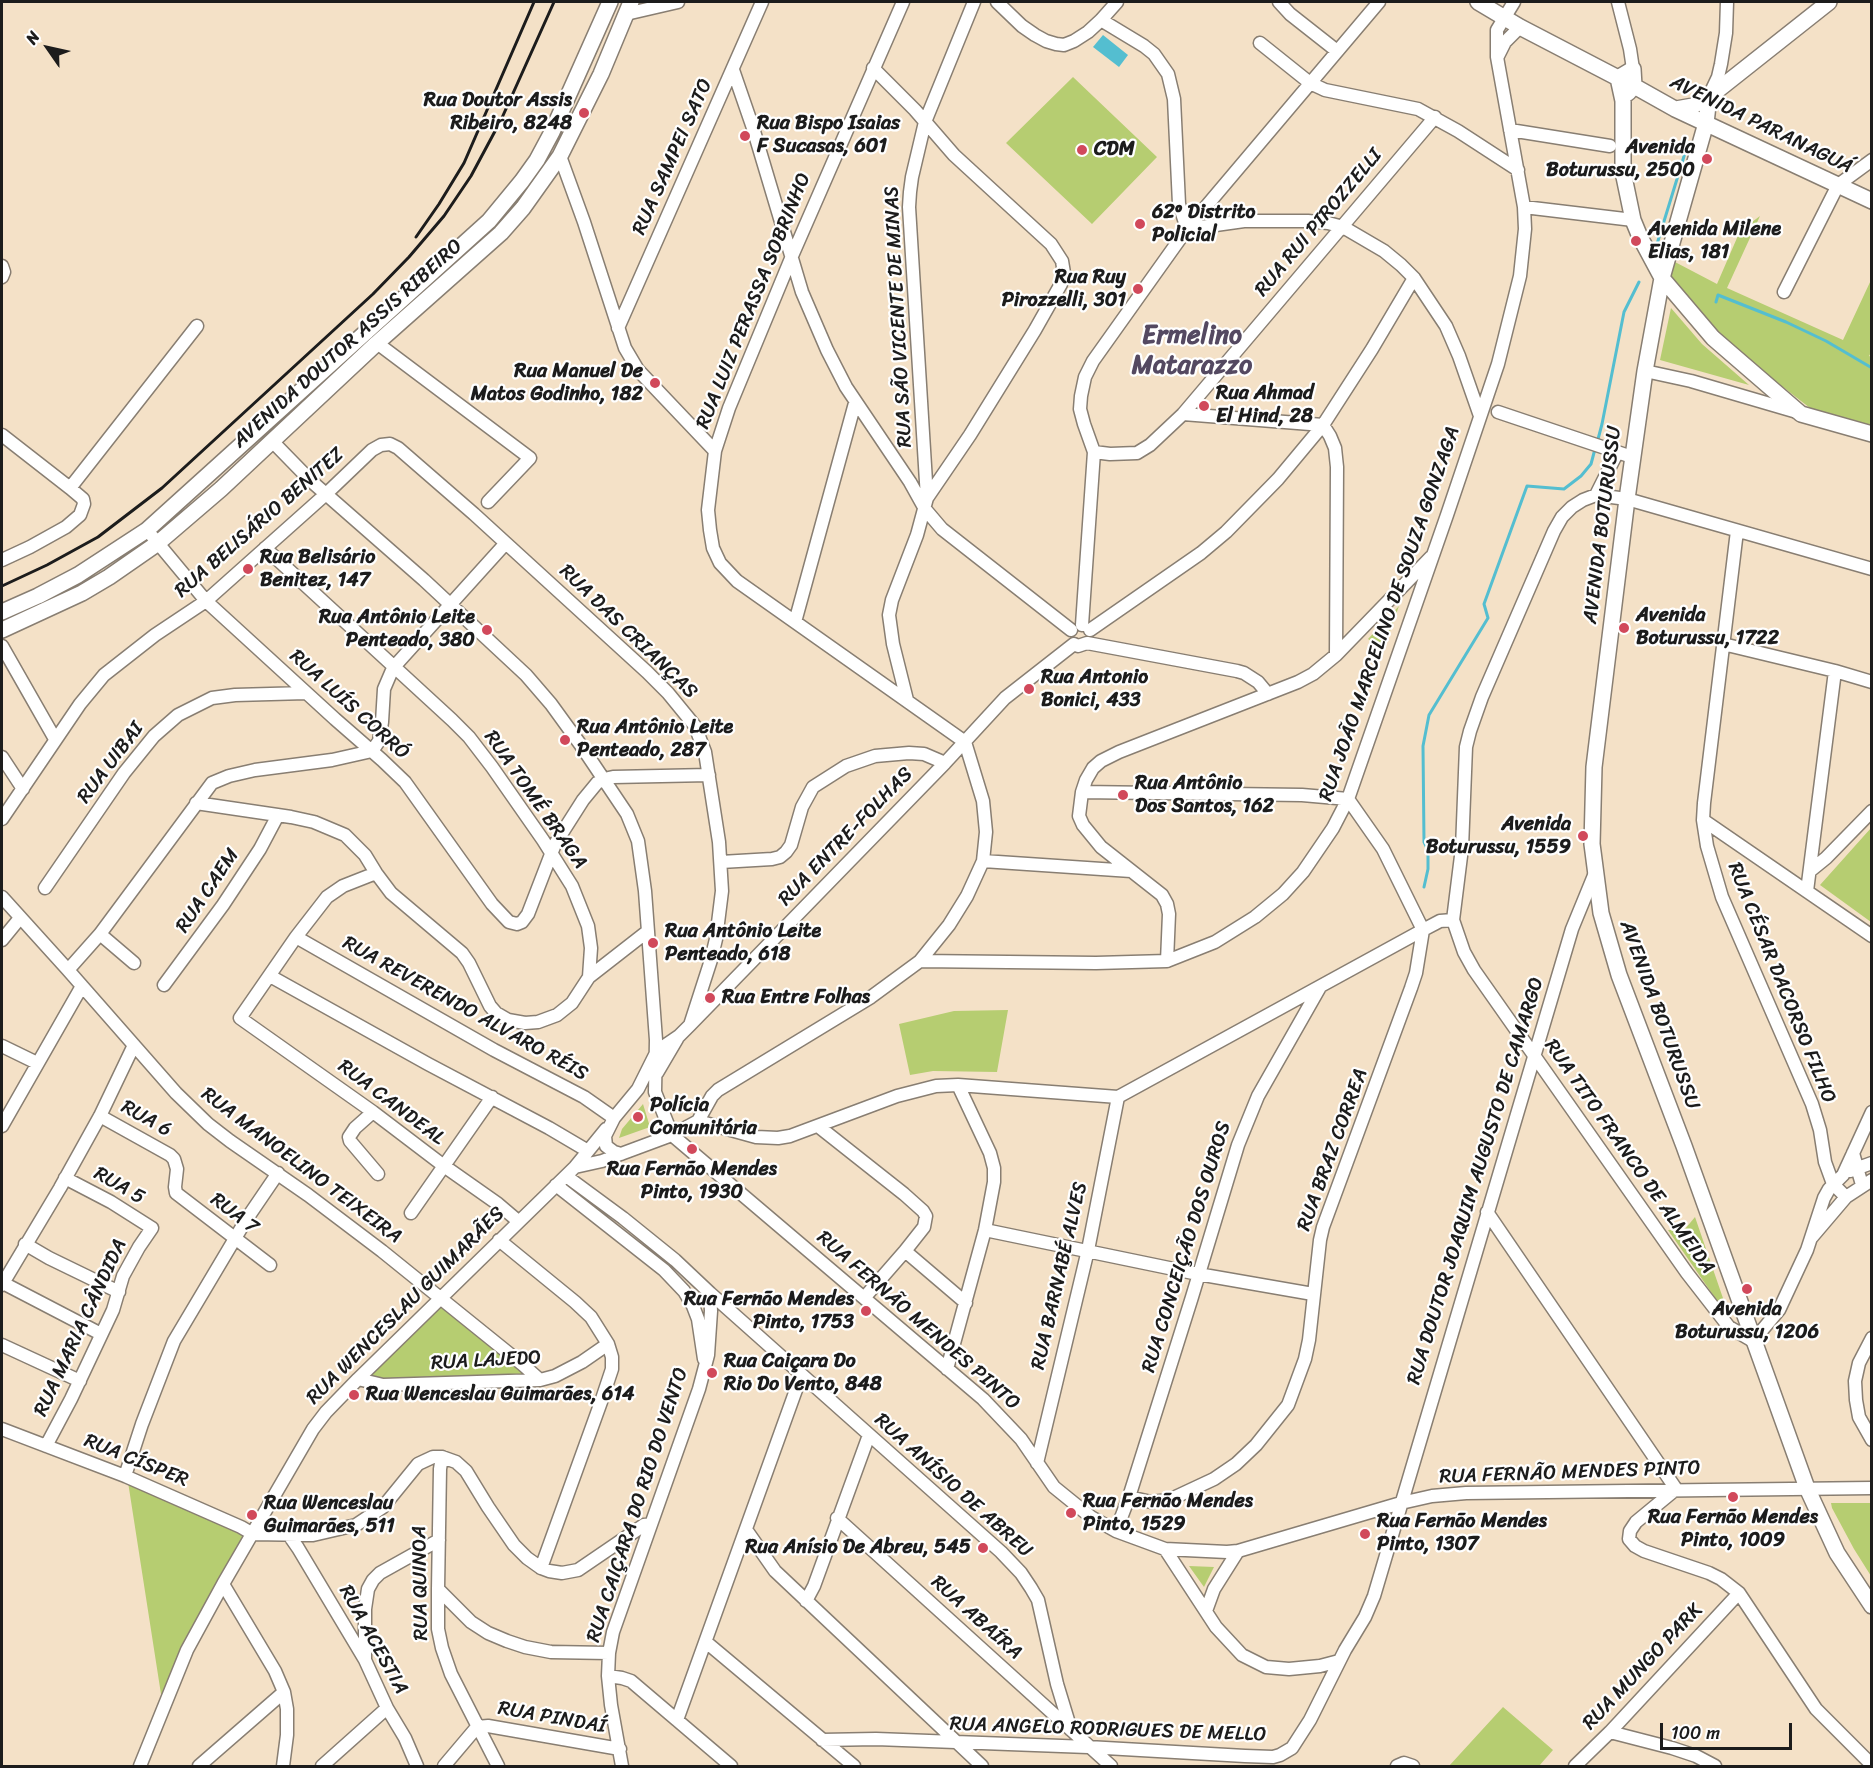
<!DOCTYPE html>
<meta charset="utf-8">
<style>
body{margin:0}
#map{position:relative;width:1873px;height:1768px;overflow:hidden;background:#f4e1c7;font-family:Sriracha,sans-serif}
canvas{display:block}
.frame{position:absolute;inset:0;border:3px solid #1c1c1c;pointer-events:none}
.north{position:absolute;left:18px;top:18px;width:60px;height:60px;-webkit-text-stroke:4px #fff;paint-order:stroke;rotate:304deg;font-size:16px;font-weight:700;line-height:24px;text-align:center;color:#1c1c1c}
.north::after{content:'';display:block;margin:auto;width:21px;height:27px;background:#1c1c1c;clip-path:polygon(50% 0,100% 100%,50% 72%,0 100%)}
.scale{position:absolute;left:1660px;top:1723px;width:132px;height:27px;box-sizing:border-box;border:3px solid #1c1c1c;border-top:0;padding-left:8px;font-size:18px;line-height:21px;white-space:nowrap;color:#1c1c1c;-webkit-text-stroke:4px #fff;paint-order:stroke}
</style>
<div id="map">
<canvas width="1873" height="1768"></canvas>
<div class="frame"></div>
<div class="north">N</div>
<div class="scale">100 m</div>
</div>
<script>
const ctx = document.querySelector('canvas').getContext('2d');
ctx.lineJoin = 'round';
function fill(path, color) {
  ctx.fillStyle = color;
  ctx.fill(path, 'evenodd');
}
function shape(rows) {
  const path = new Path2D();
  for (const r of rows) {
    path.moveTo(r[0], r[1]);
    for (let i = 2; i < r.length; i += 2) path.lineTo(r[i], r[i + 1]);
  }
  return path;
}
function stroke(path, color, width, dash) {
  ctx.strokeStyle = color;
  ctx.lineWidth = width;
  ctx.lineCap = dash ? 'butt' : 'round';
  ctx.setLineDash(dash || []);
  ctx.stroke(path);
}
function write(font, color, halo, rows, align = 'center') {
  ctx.font = font + ' Sriracha,sans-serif';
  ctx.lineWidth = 4.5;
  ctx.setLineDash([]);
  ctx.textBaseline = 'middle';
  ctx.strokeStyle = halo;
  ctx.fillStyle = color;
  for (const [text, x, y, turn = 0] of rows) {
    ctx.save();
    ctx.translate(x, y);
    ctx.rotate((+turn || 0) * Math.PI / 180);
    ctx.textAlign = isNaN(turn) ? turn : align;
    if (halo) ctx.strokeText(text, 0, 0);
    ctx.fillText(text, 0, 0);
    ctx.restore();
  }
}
fill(shape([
 [1073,77,1157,157,1092,224,1006,143],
 [1760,216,1727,288,1843,340,1871,280,1872,351,1869,356,1872,357,1871,426,1841,420,1810,408,1783,387,1765,377,1701,317,1671,277,1675,262,1717,284,1740,231],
 [1671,308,1702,344,1749,385,1660,360],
 [1399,606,1390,631,1383,649,1368,639],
 [1871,828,1871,922,1820,885],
 [1008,1010,997,1072,933,1071,910,1075,899,1024,954,1011],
 [643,1104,650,1127,619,1138,622,1129],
 [1695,1217,1725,1304,1720,1305,1668,1230,1685,1229],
 [440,1298,540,1380,358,1379],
 [128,1482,253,1534,163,1707],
 [1831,1503,1871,1503,1871,1576,1854,1549,1832,1508],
 [1189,1566,1214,1567,1204,1587],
 [1503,1707,1553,1750,1539,1766,1449,1766]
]), '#b6cd71');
fill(shape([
 [1103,35,1128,55,1119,67,1093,47]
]), '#54bed0');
stroke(shape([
 [1657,244,1685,153],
 [1716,302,1718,295,1786,322,1826,341,1872,368],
 [1597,443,1602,424,1624,312,1639,282],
 [1424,887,1428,869,1428,850,1424,842,1423,746,1429,715,1488,618,1484,604,1527,486,1564,489,1581,476,1591,464,1595,449]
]), '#54bed0', 3);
const minor = shape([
 [997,2,1022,26,1035,35,1046,41,1056,44,1064,45,1074,41,1088,32,1101,20,1117,2],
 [1279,2,1290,14,1337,51],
 [1618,2,1630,49,1633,69],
 [626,14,678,2],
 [1101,20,1144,46,1154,54,1168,74,1174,99,1179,204,1187,229,1244,221,1308,221,1328,223,1343,227,1384,251,1401,265,1414,278,1446,326,1459,356,1480,416],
 [1260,43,1310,83,1325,90,1418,109,1458,131,1518,170],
 [1498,56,1505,42,1520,27],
 [873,68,915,110,954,155,1051,244,1062,261,1064,273,1061,284,1035,330,970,435,927,498,917,535,892,600,889,615,893,644,907,700],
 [733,70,753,128,802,292,827,350,846,387,910,482,925,509,942,529,1071,630],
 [1709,96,1718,77,1721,64,1726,33,1727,2],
 [1510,130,1610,146],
 [560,156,584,222,625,348,638,370,715,451],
 [1524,207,1633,220],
 [2,266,4,272,2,277],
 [1784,292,1838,185,1872,160],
 [618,328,762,2],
 [377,343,530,458,488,502],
 [1645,371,1691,381,1797,412],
 [1498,412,1632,457],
 [1183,414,1323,425,1330,436,1335,448,1337,467,1336,655],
 [2,435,70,488,83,499,84,504,80,515,66,527,30,547,2,560],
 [272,441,311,481,424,580,526,675,551,704,580,744,627,814,638,841,645,891,656,1040,655,1092,672,1135,983,1399,1021,1439,1054,1487,1091,1517,1116,1531,1165,1549,1227,1552,1238,1551,1401,1503,1432,1496,1466,1493,1872,1488],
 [1094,452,1110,454,1137,453,1150,445,1183,414,1435,117],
 [70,488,197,326],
 [1596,495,1617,453],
 [927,498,909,207,910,192,912,177,925,122,974,2],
 [1737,531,1704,803,1703,820,1707,846,1722,897,1812,1104,1820,1130,1825,1162,1833,1184,1846,1197],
 [152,536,206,601,335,719,382,760,405,782,492,904,509,922,517,924,522,922,528,914,555,844,583,800,597,783,604,779,613,777,709,775],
 [795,622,855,403],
 [1082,625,1094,452,1084,424,1080,409,1081,396,1085,377,1093,361,1187,229,1379,2],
 [1090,630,1201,553,1226,532,1278,479,1323,425,1372,349,1414,278],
 [1723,644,1835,671,1872,682],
 [2,646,55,739],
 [2,757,23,789],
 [1082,792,1302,795,1348,799],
 [196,803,291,817,314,822,345,835,365,855,376,873,391,893,462,953,469,963,490,1006,496,1013,508,1020,525,1023,538,1022,557,1015,572,1003,589,977,591,948,588,926,572,886,543,840,492,767,469,737,452,720,265,548],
 [2,819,80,704,104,675,155,635,206,601,326,494,372,450,381,445,390,444,398,448,474,514,647,672,668,693,695,726,705,752,719,842,722,891,716,939,711,960,690,1025],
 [1703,820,1872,936],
 [983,861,1131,871],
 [721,862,772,859,780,857,786,852,791,845,802,807,813,787,846,766,875,756,909,753,924,754,945,763],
 [1810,871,1826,858,1872,811],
 [376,873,343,886,327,897,296,937,240,1018,373,1112,444,1166,498,1204,518,1221],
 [45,888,124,773,154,736,178,715,212,698,235,695,306,693],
 [1807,891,1835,671],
 [2,897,68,970,176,1093,208,1124,230,1141,308,1195,382,1251,522,1364,540,1380],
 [1453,920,1464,952,1474,970,1687,1273,1729,1327,1753,1341,1779,1310,1807,1250,1824,1198,1829,1189,1843,1175,1872,1112],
 [1453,920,1462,848,1466,747,1470,731,1482,697,1554,531,1562,517,1572,507,1583,500,1596,495,1627,499,1872,569],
 [100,934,134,963],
 [296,937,494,1050,584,1097,614,1118],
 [2,940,20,918],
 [920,961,1096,963,1167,961,1215,942,1255,917,1283,894,1303,872,1333,828,1348,799,1447,515,1498,364,1520,276,1525,229,1524,207,1497,57,1497,30,1514,2],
 [1167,961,1169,914,1167,904,1162,895,1101,847,1083,825,1079,816,1082,792,1086,780,1093,768,1101,761,1119,752,1298,682,1313,674,1336,655,1431,557],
 [68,970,100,934,212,783,229,776,255,770,332,760,372,751,379,741,382,722,384,689,393,668,505,544],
 [270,976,428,1064,549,1128,588,1151],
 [589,977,648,931],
 [164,985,223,905,260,849,278,815],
 [2,1046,37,1063],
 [657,1073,677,1039],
 [373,1112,355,1128,349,1137,350,1141,378,1174],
 [100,1116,170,1155,174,1159,177,1169,175,1187,176,1193,270,1265],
 [698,1121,756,1137,778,1138,790,1136,897,1096,936,1086,958,1085,1118,1097,1423,930,1440,921,1453,920],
 [2,1126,82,986],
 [818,1126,904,1194,923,1211,926,1216,924,1227,905,1251,864,1298],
 [1853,1153,1862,1185],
 [621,1154,614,1152,606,1146,605,1136,614,1118,638,1089,657,1051,679,1036,690,1025,945,763,1005,698,1074,644,1078,646,1087,643,1237,671,1244,673,1258,682,1268,694],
 [575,1167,602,1161,672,1135,698,1121,712,1096,718,1090,871,997,920,961,949,925,967,896,983,861,986,832,983,801,965,742,737,581,720,563,713,548,710,530,708,510,715,451,729,408,792,256,903,2],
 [1850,1171,1872,1163],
 [566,1176,623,1218,675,1260,710,1293,711,1311,708,1355,699,1389,613,1632,609,1653,608,1676,611,1705,622,1766],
 [556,1185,664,1270,684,1291,693,1306,698,1319,704,1359],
 [1487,1212,1676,1489,1636,1522,1630,1531,1629,1539,1635,1546,1644,1551,1709,1573,1721,1579,1739,1593,1816,1709,1872,1765],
 [411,1213,492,1097],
 [985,1230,1198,1274,1313,1294],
 [1812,1237,1846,1197,1872,1180],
 [499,1240,575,1302,591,1317,608,1344,612,1357,612,1369,601,1402,541,1568],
 [25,1244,49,1258,119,1292],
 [905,1251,966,1303],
 [3,1283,101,1334],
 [2,1285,60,1188,100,1116,134,1045],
 [710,1293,1001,1552,1021,1573,1031,1588,1038,1600,1057,1684,1071,1730],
 [1872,1338,1859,1363,1855,1381,1856,1400,1859,1417,1872,1440],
 [2,1345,80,1381],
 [947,1369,985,1230,994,1182,994,1168,990,1153,958,1085],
 [358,1379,383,1385,540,1380,555,1376,582,1362,608,1344],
 [2,1429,125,1476,241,1527,253,1534,313,1535,356,1525,383,1507,418,1464,433,1457,442,1457,456,1462,466,1471,488,1507,514,1545,527,1558,541,1568,549,1571,562,1573,578,1570,644,1525,651,1524],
 [46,1446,71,1399,113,1310,123,1276,139,1247,152,1228,111,1202,65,1178],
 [442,1457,440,1469,438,1589,438,1629,442,1648,451,1674,498,1766],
 [1037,1463,1088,1250,1118,1097],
 [125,1476,142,1424,174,1341,246,1220,278,1173],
 [1129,1497,1151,1502,1169,1500,1214,1479,1236,1464,1256,1445,1288,1405,1305,1359,1309,1340,1320,1240,1323,1227,1411,988,1416,973,1423,930,1383,849,1348,799],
 [837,1518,1111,1766],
 [747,1531,775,1571,982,1766],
 [1116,1531,1129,1497,1192,1297,1238,1145,1258,1096,1320,987],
 [289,1535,298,1548,365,1660,387,1708,405,1738,417,1766],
 [1165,1549,1216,1627,1242,1655,1266,1667,1289,1669,1320,1666,1339,1661],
 [223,1584,275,1671,284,1692,287,1709,287,1735,283,1766],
 [438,1589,471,1622,488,1633,507,1641,525,1647,551,1652,609,1653],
 [806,1601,814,1586,869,1435],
 [1206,1611,1214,1589,1238,1551],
 [706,1642,854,1766],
 [365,1659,365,1609,368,1589,373,1580,380,1573,439,1540],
 [608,1676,622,1678,631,1681,731,1766],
 [677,1720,801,1376],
 [1610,1732,1672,1748,1696,1756,1715,1766],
 [822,1740,876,1739,1088,1747,1245,1756,1273,1757,1280,1755,1292,1748,1310,1720,1345,1650,1365,1617,1374,1596,1572,929,1595,873],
 [140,1766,187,1650,223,1584,313,1429,326,1412,358,1379,575,1167,606,1129],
 [199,1766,284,1692],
 [322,1766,387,1708],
 [444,1766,477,1727,488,1726,620,1749],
 [1397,1766,1404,1763,1413,1766],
 [1575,1766,1610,1732,1739,1593]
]);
const major = shape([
 [1478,2,1520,27,1618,78,1623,101,1623,172,1633,220,1640,237,1662,278,1713,338,1801,414,1872,434],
 [1618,78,1633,69,1634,86,1628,93],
 [1634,86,1675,109,1872,201],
 [1709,97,1706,123,1662,278,1645,371,1627,499,1594,767,1592,844,1601,913,1619,975,1684,1146,1807,1488,1837,1553,1872,1606],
 [1676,109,1693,106,1709,97,1829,2],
 [2,612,38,596,78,575,147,530,489,221,522,181,537,160,552,132,610,2],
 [2,630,82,593,109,577,158,543,221,489,377,343,501,233,523,208,560,156,601,74,631,2]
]);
stroke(minor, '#887e72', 15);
stroke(major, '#887e72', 18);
stroke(minor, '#fff', 12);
stroke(major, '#fff', 15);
stroke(shape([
 [416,237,439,204,464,163,534,2],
 [2,586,47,565,98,537,162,488,373,294,409,257,444,216,471,176,501,120,554,2]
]), '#1c1c1c', 3);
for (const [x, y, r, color] of [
 [584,113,6,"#d1495b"],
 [745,136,6,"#d1495b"],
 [1082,150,6,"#d1495b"],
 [1707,159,6,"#d1495b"],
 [1140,224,6,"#d1495b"],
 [1636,241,6,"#d1495b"],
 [1138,289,6,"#d1495b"],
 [655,383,6,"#d1495b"],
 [1204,406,6,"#d1495b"],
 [248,569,6,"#d1495b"],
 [1624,628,6,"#d1495b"],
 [487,630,6,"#d1495b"],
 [1029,689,6,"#d1495b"],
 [565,740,6,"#d1495b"],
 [1123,795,6,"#d1495b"],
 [1583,836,6,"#d1495b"],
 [653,943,6,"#d1495b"],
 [710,998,6,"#d1495b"],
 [638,1117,6,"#d1495b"],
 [692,1149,6,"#d1495b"],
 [1747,1289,6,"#d1495b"],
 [866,1311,6,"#d1495b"],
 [712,1373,6,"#d1495b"],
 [354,1395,6,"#d1495b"],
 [1733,1497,6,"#d1495b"],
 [1071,1513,6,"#d1495b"],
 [252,1515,6,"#d1495b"],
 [1365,1534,6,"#d1495b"],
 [983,1548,6,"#d1495b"]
]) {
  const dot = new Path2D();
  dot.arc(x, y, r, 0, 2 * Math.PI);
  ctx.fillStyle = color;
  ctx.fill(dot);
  stroke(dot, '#fff', 2);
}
write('bold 20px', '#1c1c1c', '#fff', [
 ["Rua Doutor Assis",572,101,"right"],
 ["Ribeiro, 8248",572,124,"right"],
 ["Rua Bispo Isaias",757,124],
 ["F Sucasas, 601",757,147],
 ["Avenida",1695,148,"right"],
 ["Boturussu, 2500",1695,171,"right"],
 ["CDM",1094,150],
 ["62º Distrito",1152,213],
 ["Policial",1152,236],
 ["Avenida Milene",1648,230],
 ["Elias, 181",1648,253],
 ["Rua Ruy",1126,278,"right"],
 ["Pirozzelli, 301",1126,301,"right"],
 ["Rua Manuel De",643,372,"right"],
 ["Matos Godinho, 182",643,395,"right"],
 ["Rua Ahmad",1216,394],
 ["El Hind, 28",1216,417],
 ["Rua Belisário",260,558],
 ["Benitez, 147",260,581],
 ["Avenida",1636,616],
 ["Boturussu, 1722",1636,639],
 ["Rua Antônio Leite",475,618,"right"],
 ["Penteado, 380",475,641,"right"],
 ["Rua Antonio",1041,678],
 ["Bonici, 433",1041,701],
 ["Rua Antônio Leite",577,728],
 ["Penteado, 287",577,751],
 ["Rua Antônio",1135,784],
 ["Dos Santos, 162",1135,807],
 ["Avenida",1571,825,"right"],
 ["Boturussu, 1559",1571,848,"right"],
 ["Rua Antônio Leite",665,932],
 ["Penteado, 618",665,955],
 ["Rua Entre Folhas",722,998],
 ["Polícia",650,1106],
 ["Comunitária",650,1129],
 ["Rua Fernão Mendes",692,1170,"center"],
 ["Pinto, 1930",692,1193,"center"],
 ["Rua Fernão Mendes",854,1300,"right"],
 ["Pinto, 1753",854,1323,"right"],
 ["Avenida",1747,1310,"center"],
 ["Boturussu, 1206",1747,1333,"center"],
 ["Rua Caiçara Do",724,1362],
 ["Rio Do Vento, 848",724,1385],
 ["Rua Wenceslau Guimarães, 614",366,1395],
 ["Rua Fernão Mendes",1083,1502],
 ["Pinto, 1529",1083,1525],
 ["Rua Wenceslau",264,1504],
 ["Guimarães, 511",264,1527],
 ["Rua Fernão Mendes",1733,1518,"center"],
 ["Pinto, 1009",1733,1541,"center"],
 ["Rua Fernão Mendes",1377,1522],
 ["Pinto, 1307",1377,1545],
 ["Rua Anísio De Abreu, 545",971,1548,"right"]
], 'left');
write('20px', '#1c1c1c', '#fff', [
 ["AVENIDA PARANAGUÁ",1761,125,26],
 ["RUA SAMPEI SATO",673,157,-66],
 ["RUA RUI PIROZZELLI",1319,223,-50],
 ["RUA LUIZ PERASSA SOBRINHO",754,301,-68],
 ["RUA SÃO VICENTE DE MINAS",899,317,-93],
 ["AVENIDA DOUTOR ASSIS RIBEIRO",348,344,-42],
 ["RUA BELISÁRIO BENITEZ",260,523,-41],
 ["AVENIDA BOTURUSSU",1603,525,-83],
 ["RUA JOÃO MARCELINO DE SOUZA GONZAGA",1390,614,-71],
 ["RUA DAS CRIANÇAS",628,632,44],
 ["RUA LUÍS CORRÓ",349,705,42],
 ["RUA UIBAI",111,763,-53],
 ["RUA TOMÉ BRAGA",535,800,55],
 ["RUA ENTRE-FOLHAS",846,837,-46],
 ["RUA CAEM",208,891,-56],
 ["RUA CÉSAR DACORSO FILHO",1781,983,68],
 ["RUA REVERENDO ALVARO RÉIS",465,1009,29],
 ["AVENIDA BOTURUSSU",1659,1015,70],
 ["RUA CANDEAL",391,1103,37],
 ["RUA 6",146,1119,29],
 ["RUA BRAZ CORREA",1333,1150,-70],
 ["RUA TITO FRANCO DE ALMEIDA",1629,1157,55],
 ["RUA MANOELINO TEIXEIRA",301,1166,37],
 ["RUA DOUTOR JOAQUIM AUGUSTO DE CAMARGO",1476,1181,-73],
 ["RUA 5",119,1186,30],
 ["RUA 7",234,1214,37],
 ["RUA CONCEIÇÃO DOS OUROS",1187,1247,-73],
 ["RUA BARNABÉ ALVES",1060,1276,-77],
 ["RUA WENCESLAU GUIMARÃES",406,1306,-45],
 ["RUA FERNÃO MENDES PINTO",918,1321,41],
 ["RUA MARIA CÂNDIDA",81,1328,-65],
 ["RUA LAJEDO",486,1361,-3],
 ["RUA CÍSPER",136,1461,22],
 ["RUA FERNÃO MENDES PINTO",1570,1473,-2],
 ["RUA ANÍSIO DE ABREU",953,1486,42],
 ["RUA CAIÇARA DO RIO DO VENTO",638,1505,-72],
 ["RUA QUINOA",421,1583,-91],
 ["RUA ABAÍRA",976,1618,42],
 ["RUA ACESTIA",373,1640,61],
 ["RUA MUNGO PARK",1643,1667,-47],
 ["RUA PINDAÍ",552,1718,10],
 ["RUA ANGELO RODRIGUES DE MELLO",1108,1730,2]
]);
write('bold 26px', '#544961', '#fff', [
 ["Ermelino",1192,336],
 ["Matarazzo",1192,366]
]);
</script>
